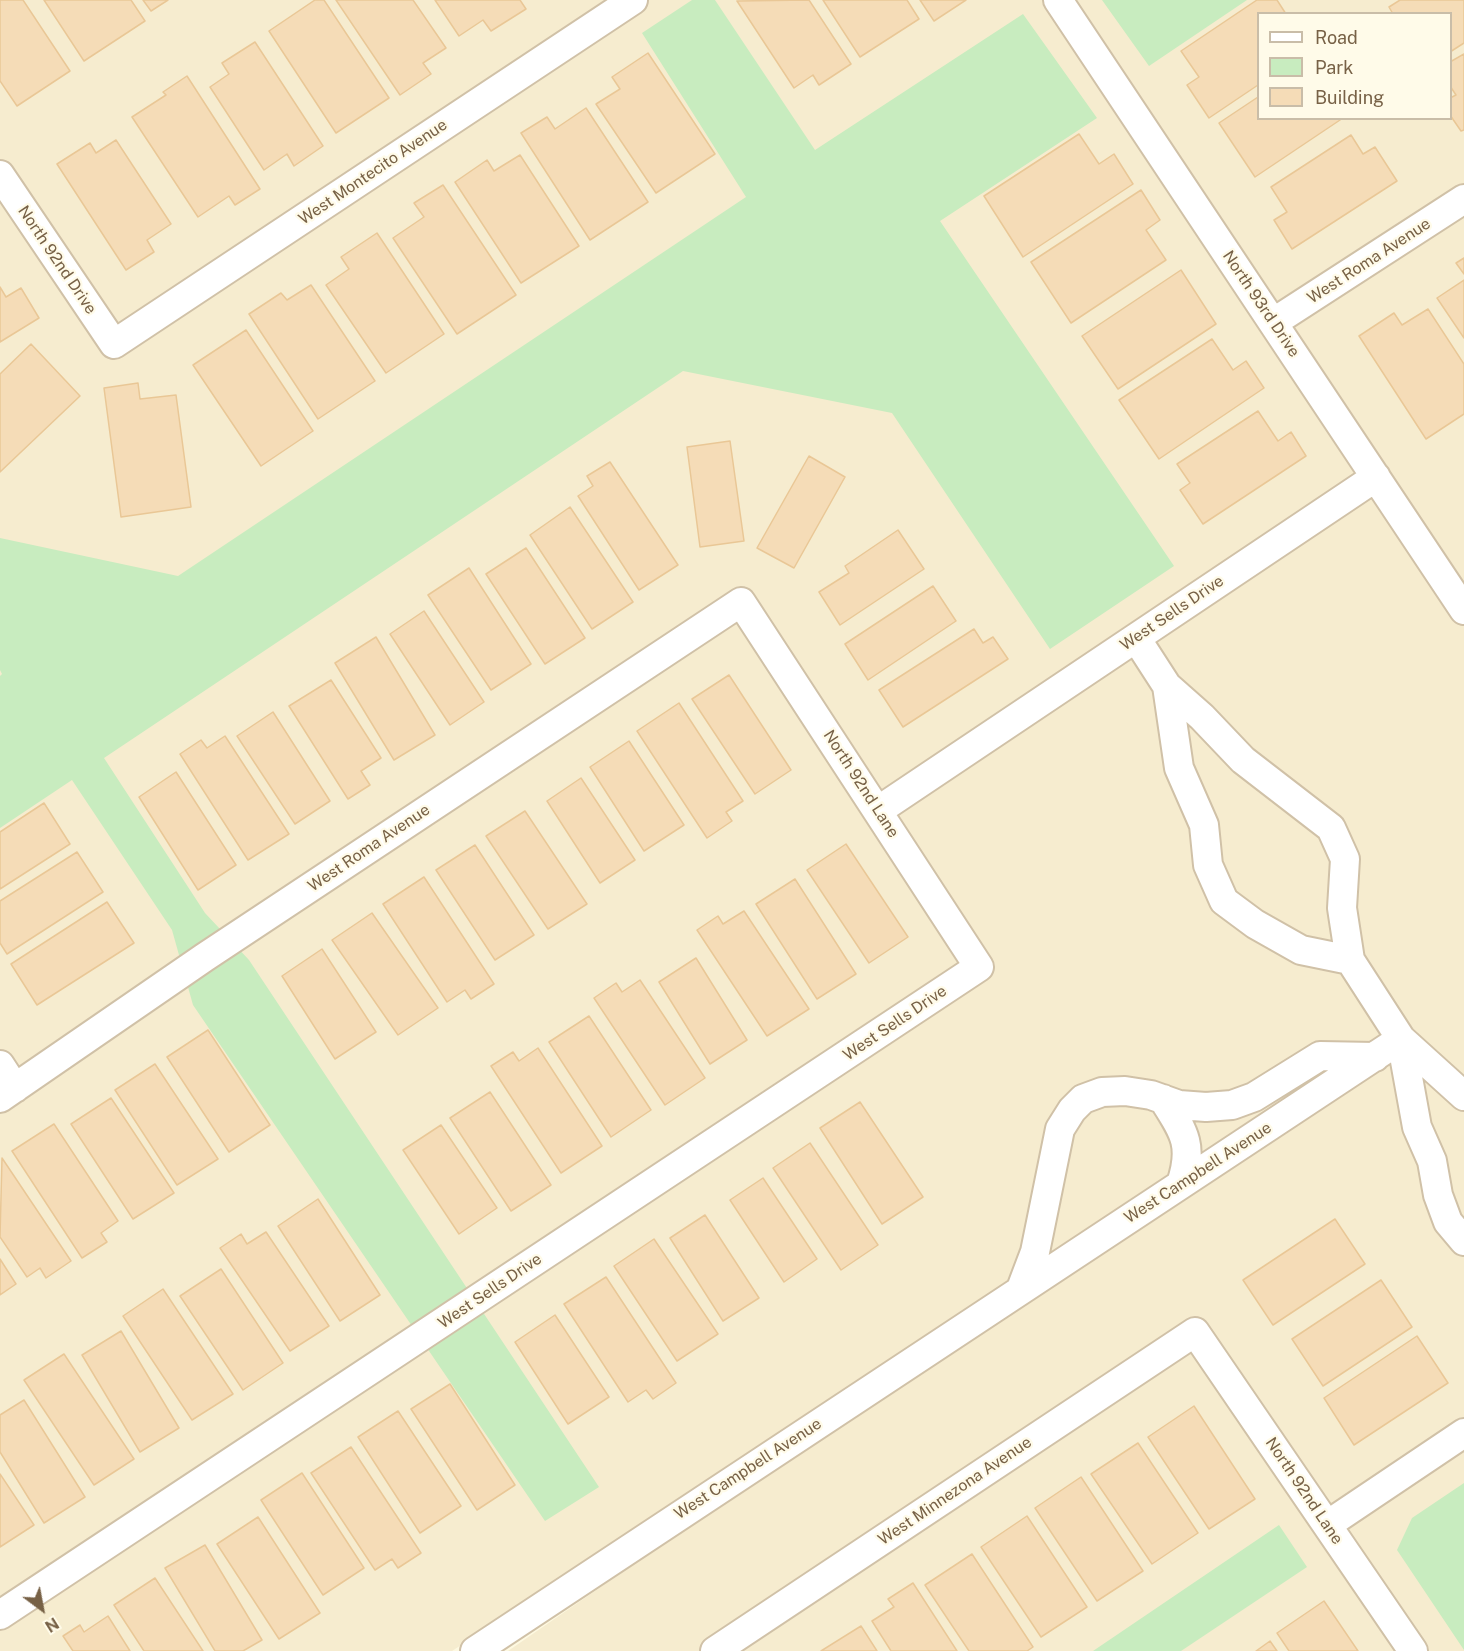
<!DOCTYPE html>
<style>
body{margin:0}
#map{position:relative;width:1464px;height:1651px;overflow:hidden;background:#fef9e1;font-family:"Public Sans",sans-serif}
canvas{display:block}
.legend{position:absolute;left:1257px;top:12px;width:195px;height:108px;box-sizing:border-box;background:#fffbe9;border:2px solid #c9bda8;margin:0;padding:8px 10px;list-style:none;font-size:18px;color:#776146}
.legend li{display:flex;align-items:center;gap:12px;height:30px}
.legend b{width:30px;border:2px solid #c9bda8}
.north{position:absolute;left:12px;top:1579px;width:60px;height:60px;-webkit-text-stroke:4px #fffbe9;paint-order:stroke;rotate:148deg;font-size:16px;font-weight:700;line-height:24px;text-align:center;color:#776146}
.north::after{content:'';display:block;margin:auto;width:21px;height:27px;background:#776146;clip-path:polygon(50% 0,100% 100%,50% 72%,0 100%)}
</style>
<div id="map">
<canvas width="1464" height="1651"></canvas>
<ul class="legend">
<li><b style="height:8px;background:#fff"></b>Road</li>
<li><b style="height:16px;background:#c8ecbf"></b>Park</li>
<li><b style="height:16px;background:#f5dcb7"></b>Building</li>
</ul>
<div class="north">N</div>
</div>
<script>
const ctx = document.querySelector('canvas').getContext('2d');
ctx.lineJoin = 'round';
function fillPath(path, color) { ctx.fillStyle = color; ctx.fill(path, 'evenodd'); }
function strokePath(path, color, width, dash) { ctx.strokeStyle = color; ctx.lineWidth = width; ctx.lineCap = dash ? 'butt' : 'round'; ctx.setLineDash(dash || []); ctx.stroke(path); }
function label(font, color, halo, rows, align = 'center') {
  ctx.font = font + ' "Public Sans",sans-serif'; ctx.lineWidth = 4.5; ctx.setLineDash([]); ctx.textBaseline = 'middle'; ctx.strokeStyle = halo; ctx.fillStyle = color; for (const [text, x, y, turn = 0] of rows) {
    ctx.save(); ctx.translate(x, y); ctx.rotate((+turn || 0) * Math.PI / 180); ctx.textAlign = isNaN(turn) ? turn : align; if (halo) ctx.strokeText(text, 0, 0); ctx.fillText(text, 0, 0); ctx.restore();
  }
}
const residential = new Path2D(`
 M0,0H1464V1651H508L1416,1024L452,1651H0ZM1258,14H1450V118H1258Z`);
const green = new Path2D(`
 M692,0H715L815,150L1023,14L1097,118L940,221L1174,566L1050,649L892,413L683,371L104,758L205,913L249,960L599,1487L545,1521L193,1005L172,930L72,780L0,828V676L2,674L0,670V538L178,576L746,197L642,33Z
 M1102,0H1247L1149,66Z
 M1464,1483V1650L1397,1550L1412,1518Z
 M1279,1525L1307,1567L1181,1651H1093Z`);
const building = new Path2D(`
 M0,0H23L70,71L17,106L0,81Z
 M44,0H131L145,21L84,61Z
 M143,0H168L151,11Z
 M315,0H324L389,98L336,133L269,31Z
 M336,0H413L446,48L423,63L431,74L400,95Z
 M435,0H520L526,9L491,31L483,20L459,36Z
 M809,0L851,64L819,85L813,75L794,88L737,1Z
 M823,0H907L919,19L860,57Z
 M920,0H966L934,21Z
 M1257,0H1277L1286,14H1258V85L1209,118L1187,85L1199,77L1181,51Z
 M1400,0H1464V43L1450,52V14H1393L1389,7Z
 M255,42L323,146L294,166L287,154L264,170L210,87L229,74L222,63Z
 M648,53L715,154L656,193L596,104L620,89L612,77Z
 M1464,54V130L1461,131L1450,115V98L1456,95L1450,86V62Z
 M187,76L260,189L235,205L229,196L198,217L132,117L166,95L163,92Z
 M1258,97V118H1343L1255,177L1219,123Z
 M586,108L648,202L590,240L521,133L547,117L555,129Z
 M1079,134L1099,164L1114,154L1133,184L1023,257L984,196Z
 M1351,135L1363,154L1375,147L1397,181L1292,249L1274,220L1287,212L1271,187Z
 M116,140L171,224L147,240L154,252L126,270L57,164L90,143L96,153Z
 M520,155L579,246L521,283L455,182L487,160L494,171Z
 M443,185L516,295L457,334L393,238L424,217L414,203Z
 M1141,190L1160,220L1146,230L1166,260L1071,323L1031,262Z
 M377,233L444,334L386,373L326,285L349,269L341,257Z
 M1464,258V274L1456,263Z
 M1181,270L1216,324L1118,389L1082,336Z
 M1464,280V338L1437,298Z
 M311,285L375,381L318,419L249,314L281,293L287,300Z
 M0,287L6,297L21,288L39,318L0,342Z
 M1428,309L1464,364V414L1426,439L1359,336L1394,313L1402,325Z
 M246,330L313,431L261,466L193,365Z
 M1212,339L1233,370L1246,361L1264,388L1159,459L1119,400Z
 M31,344L80,396L0,472V374Z
 M138,383L140,399L176,395L191,507L121,517L104,388Z
 M1258,411L1278,441L1291,432L1306,456L1203,524L1180,490L1190,483L1177,464Z
 M730,441L744,541L700,547L687,447Z
 M809,456L845,477L794,568L757,548Z
 M610,462L678,565L639,590L578,496L593,486L587,476Z
 M570,507L633,602L592,629L530,535Z
 M898,530L924,569L840,625L819,592L849,573L845,566Z
 M526,548L585,638L545,664L486,574Z
 M469,568L531,664L491,690L428,595Z
 M933,586L956,621L868,680L845,644Z
 M424,611L484,702L450,725L390,634Z
 M974,629L983,643L993,637L1008,659L903,727L879,690Z
 M376,637L435,735L394,760L335,663Z
 M729,675L791,770L755,794L692,699Z
 M331,680L381,758L361,771L370,785L348,799L289,706Z
 M679,703L743,801L726,812L732,821L707,838L637,731Z
 M273,712L330,801L295,824L237,736Z
 M225,736L289,834L248,860L180,754L201,740L207,748Z
 M629,741L684,825L644,851L590,767Z
 M176,772L236,865L198,890L139,797Z
 M581,778L635,860L600,883L547,801Z
 M44,803L70,844L0,889V832Z
 M525,811L587,904L548,929L486,836Z
 M846,844L908,937L869,963L807,870Z
 M475,845L534,935L495,960L436,870Z
 M77,852L103,892L7,954L0,943V901Z
 M424,877L494,984L471,999L465,990L447,1002L383,904Z
 M795,879L856,974L817,999L756,904Z
 M107,902L134,943L37,1005L11,964Z
 M744,911L809,1009L767,1036L697,930L718,916L723,924Z
 M372,913L438,1008L398,1035L332,940Z
 M322,949L376,1032L335,1059L282,976Z
 M696,958L747,1040L710,1064L659,982Z
 M640,980L705,1078L665,1105L594,998L616,983L622,992Z
 M589,1016L651,1110L611,1137L549,1042Z
 M208,1030L270,1125L229,1152L167,1057Z
 M538,1048L602,1146L561,1173L491,1066L513,1052L519,1061Z
 M155,1064L218,1159L177,1185L115,1090Z
 M490,1092L551,1185L511,1211L450,1118Z
 M111,1098L174,1193L133,1219L71,1124Z
 M860,1102L923,1197L882,1224L820,1128Z
 M54,1124L118,1221L101,1233L107,1242L82,1258L12,1151Z
 M441,1125L497,1208L459,1234L403,1150Z
 M810,1143L878,1245L841,1270L773,1168Z
 M2,1158L71,1261L46,1278L40,1268L27,1277L0,1237Z
 M763,1178L817,1259L784,1282L730,1200Z
 M318,1199L380,1295L340,1321L278,1226Z
 M705,1215L759,1298L723,1321L670,1238Z
 M1335,1219L1365,1264L1273,1325L1243,1280Z
 M266,1232L329,1326L290,1351L220,1248L241,1234L247,1244Z
 M654,1239L718,1334L677,1361L614,1266Z
 M0,1259L16,1284L0,1295Z
 M221,1269L283,1363L243,1390L180,1296Z
 M606,1277L676,1383L653,1399L646,1390L628,1402L564,1304Z
 M1381,1280L1412,1327L1323,1386L1292,1339Z
 M163,1289L233,1394L192,1420L123,1316Z
 M555,1315L609,1397L568,1424L515,1342Z
 M121,1331L179,1428L140,1452L82,1355Z
 M1417,1336L1448,1383L1354,1445L1324,1398Z
 M64,1354L134,1459L94,1485L24,1380Z
 M450,1384L515,1485L477,1510L411,1409Z
 M24,1400L85,1497L44,1523L0,1452V1415Z
 M1194,1406L1255,1499L1209,1529L1148,1437Z
 M398,1411L461,1506L420,1533L358,1437Z
 M1138,1443L1198,1533L1152,1564L1091,1474Z
 M351,1447L421,1553L398,1568L392,1559L375,1570L311,1473Z
 M302,1473L364,1568L323,1595L261,1500Z
 M0,1474L34,1525L0,1547Z
 M1081,1477L1143,1571L1097,1601L1035,1508Z
 M1027,1516L1087,1607L1041,1637L981,1547Z
 M258,1517L320,1613L279,1639L217,1544Z
 M205,1545L262,1640L243,1651H215L165,1568Z
 M972,1554L1033,1647L1027,1651H969L925,1585Z
 M155,1578L203,1651H144L114,1605Z
 M913,1583L957,1651H891L872,1621L894,1607L888,1599Z
 M1324,1601L1358,1651H1289L1277,1633Z
 M108,1616L130,1651H73L63,1636L80,1625L84,1632Z
 M861,1626L877,1651H821Z
 M1270,1641L1277,1651H1256Z`);
const street = new Path2D(`
 M1058,0L1464,610
 M0,175L114,344L633,0
 M1274,322L1464,199
 M1136,638L1167,686L1202,717L1243,760L1331,828L1345,859L1342,908L1350,960L1401,1039L1464,1096
 M1167,686L1179,768L1204,825L1208,865L1224,901L1255,924L1301,950L1350,960
 M879,810L1376,477
 M1401,1039L1417,1127L1432,1161L1438,1195L1448,1222L1464,1241
 M0,1065L15,1088
 M0,1098L205,957L741,602L979,967L0,1615
 M1163,1099C1184,1132 1194,1145 1181,1184
 M1021,1289L1035,1252L1060,1129L1072,1110L1083,1099L1102,1092L1125,1091L1151,1095L1179,1105L1206,1107L1232,1105L1254,1097L1320,1056L1375,1057
 M1327,1525L1464,1433
 M475,1651L1401,1039
 M715,1651L1195,1332L1413,1651`);
const streetNames = [
 ["West Montecito Avenue",373,172,-34],
 ["North 92nd Drive",57,260,56],
 ["West Roma Avenue",1369,261,-33],
 ["North 93rd Drive",1261,304,56],
 ["West Sells Drive",1172,613,-34],
 ["North 92nd Lane",861,784,57],
 ["West Roma Avenue",369,848,-34],
 ["West Sells Drive",895,1023,-34],
 ["West Campbell Avenue",1198,1173,-33],
 ["West Sells Drive",490,1291,-34],
 ["West Campbell Avenue",748,1469,-33],
 ["West Minnezona Avenue",955,1491,-34],
 ["North 92nd Lane",1304,1491,56]
];
fillPath(residential, '#f6eccf');
fillPath(green, '#c8ecbf');
fillPath(building, '#f5dcb7');
strokePath(building, '#e9c796', 1.5);
strokePath(street, '#d0c1a7', 32);
strokePath(street, '#fff', 28);
label('16px', '#776146', '#fffbe9', streetNames);
</script>
